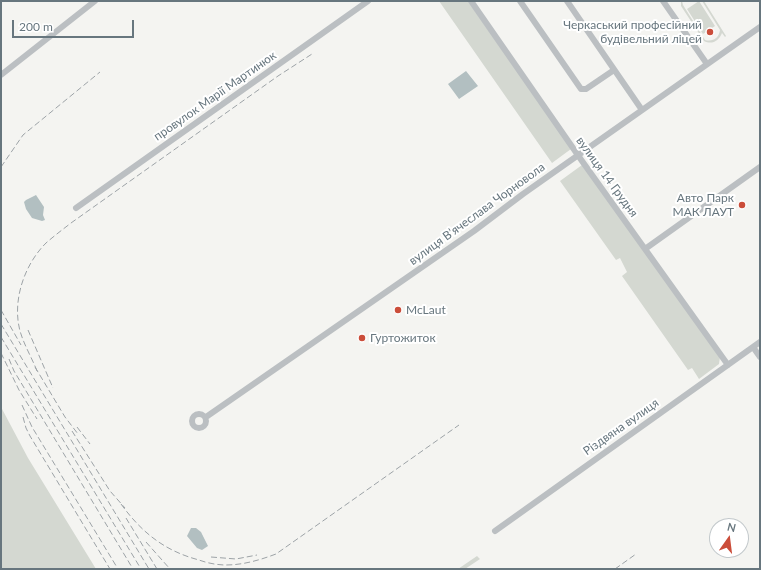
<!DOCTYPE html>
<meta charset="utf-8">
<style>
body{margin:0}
#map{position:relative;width:761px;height:570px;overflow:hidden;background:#f4f4f1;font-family:Lato,sans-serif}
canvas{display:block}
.frame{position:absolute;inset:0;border:2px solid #67767e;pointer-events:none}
.north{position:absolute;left:709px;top:518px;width:40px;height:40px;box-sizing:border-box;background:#fff;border:1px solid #c2c8cb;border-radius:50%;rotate:14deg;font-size:11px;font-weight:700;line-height:16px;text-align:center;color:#67767e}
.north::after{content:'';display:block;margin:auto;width:14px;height:18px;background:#cb4d3a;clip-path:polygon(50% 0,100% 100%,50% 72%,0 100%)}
.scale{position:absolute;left:12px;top:20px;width:122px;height:18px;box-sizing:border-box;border:2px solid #67767e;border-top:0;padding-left:5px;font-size:12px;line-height:14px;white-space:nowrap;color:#67767e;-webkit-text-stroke:3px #fff;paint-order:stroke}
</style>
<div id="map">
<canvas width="761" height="570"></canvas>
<div class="frame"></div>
<div class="north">N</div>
<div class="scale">200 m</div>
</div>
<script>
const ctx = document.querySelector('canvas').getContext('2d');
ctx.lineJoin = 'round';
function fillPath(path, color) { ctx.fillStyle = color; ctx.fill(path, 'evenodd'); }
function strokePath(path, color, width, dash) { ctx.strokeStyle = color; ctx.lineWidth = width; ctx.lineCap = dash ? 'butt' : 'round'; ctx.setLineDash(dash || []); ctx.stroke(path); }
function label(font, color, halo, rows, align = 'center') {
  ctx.font = font + ' Lato,sans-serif'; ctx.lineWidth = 4; ctx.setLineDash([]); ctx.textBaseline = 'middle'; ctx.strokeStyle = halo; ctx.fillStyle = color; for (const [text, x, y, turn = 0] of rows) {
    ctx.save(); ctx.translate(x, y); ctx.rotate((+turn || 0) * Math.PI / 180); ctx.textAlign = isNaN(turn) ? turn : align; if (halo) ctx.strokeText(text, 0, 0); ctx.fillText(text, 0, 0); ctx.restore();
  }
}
const green = new Path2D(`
 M439,1H468L571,149L552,163Z
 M681,1H682L683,5L705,40C713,42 719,38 720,30L702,1H704L726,36L725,37L722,33C719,41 712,45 704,41L681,6Z
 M699,1L715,26L703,34L687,9Z
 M582,165L720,357L719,364L699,379L692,368L688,370L622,276L627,272L620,258L616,260L560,181Z
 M1,407L28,458L96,569H1Z
 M477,556L480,559L465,569H458Z`);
const water = new Path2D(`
 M466,71L478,86L459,99L448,84Z
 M36,195L44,207L43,215L45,220L42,221L32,218L26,209L24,202L26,200Z
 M191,528H196L201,532L208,546L202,550L197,548L187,536Z`);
const minor = new Path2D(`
 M471,1L582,161L728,365
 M520,1L581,89H586L614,70
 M567,1L642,110
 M663,1L707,64
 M1,75L95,1
 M76,208L368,1
 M645,249L760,167
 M753,347L760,357
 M192 421a7 7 0 1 1 14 0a7 7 0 1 1-14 0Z
 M206,417L474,231L523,194L760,27
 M495,531L760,342`);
const rail = new Path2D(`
 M1,167L23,135L100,72
 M1,310L21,345
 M1,324L149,569
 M28,330L53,388
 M1,337L141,569
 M1,353L19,390L37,419
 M9,359L14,371L133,569
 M35,367L65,417L78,434
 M37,371C32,358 24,345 20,331C12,301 24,265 46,243C54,236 62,230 71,223L278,76L312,54
 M22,405L32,427L118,569
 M23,417L26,428L30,436L110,569
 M77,427L90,444
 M72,431L110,491L125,508
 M121,504C142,533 165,551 199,560C207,563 217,565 226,565C243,565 260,560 276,554L459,425
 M126,518L157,569
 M146,542L170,569
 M211,557L236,559L257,555
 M615,569L636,554`);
const markers = [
 [710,32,4,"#cb4d3a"],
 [742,205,4,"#cb4d3a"],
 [398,310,4,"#cb4d3a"],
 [362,338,4,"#cb4d3a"]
];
const poiNames = [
 ["Черкаський професійний",702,25],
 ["будівельний ліцей",702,39],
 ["Авто Парк",734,198],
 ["МАК ЛАУТ",734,212],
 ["McLaut",406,310,"left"],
 ["Гуртожиток",370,338,"left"]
];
const streetNames = [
 ["провулок Марії Мартинюк",215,96,-35],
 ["вулиця 14 Грудня",607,177,54],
 ["вулиця Вʼячеслава Чорновола",477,214,-36],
 ["Різдвяна вулиця",621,427,-35]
];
fillPath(green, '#d4d8d1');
fillPath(water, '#b2bfc1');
strokePath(minor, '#bbbfc2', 6);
strokePath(rail, '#9ca2a6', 1, [6, 3]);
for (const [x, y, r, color] of markers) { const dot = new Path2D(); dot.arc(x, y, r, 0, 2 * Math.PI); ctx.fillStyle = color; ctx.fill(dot); strokePath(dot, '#fff', 1.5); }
label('12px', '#67767e', '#fff', poiNames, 'right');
label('12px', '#67767e', '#fff', streetNames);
</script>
